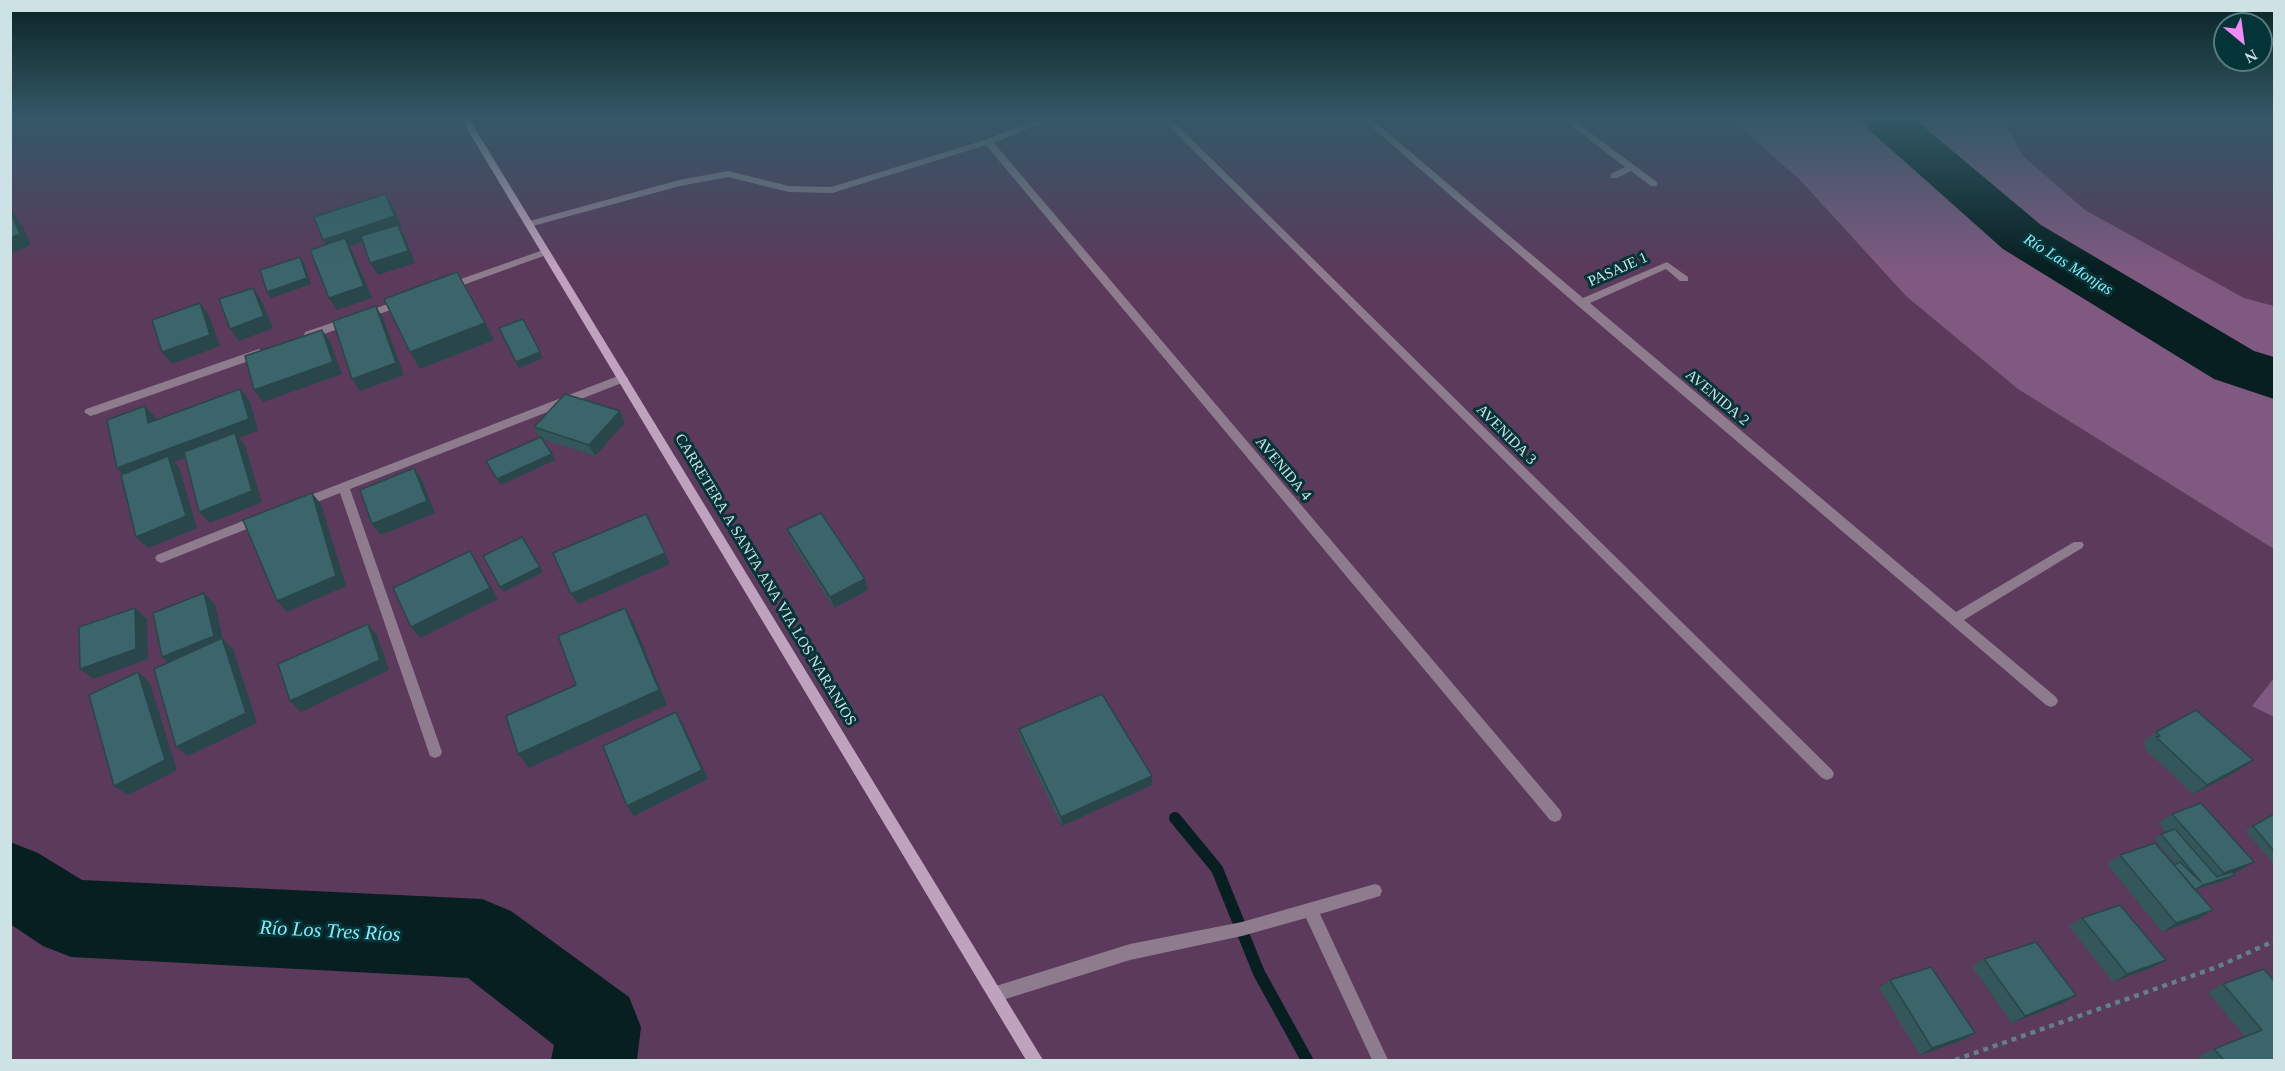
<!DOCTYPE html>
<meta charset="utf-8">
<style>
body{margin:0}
#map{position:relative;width:2285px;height:1071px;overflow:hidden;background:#133f43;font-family:"Times New Roman",serif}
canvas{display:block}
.frame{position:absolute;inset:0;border:12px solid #cce2e5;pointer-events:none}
.north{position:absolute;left:2213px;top:12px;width:60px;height:60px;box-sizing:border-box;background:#053438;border:2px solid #557a7d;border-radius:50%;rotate:151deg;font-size:16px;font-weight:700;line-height:24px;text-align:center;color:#cce2e5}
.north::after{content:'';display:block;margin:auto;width:21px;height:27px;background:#f18af4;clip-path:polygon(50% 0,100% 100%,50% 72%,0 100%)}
</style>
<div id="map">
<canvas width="2285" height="1071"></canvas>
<div class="frame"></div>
<div class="north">N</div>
</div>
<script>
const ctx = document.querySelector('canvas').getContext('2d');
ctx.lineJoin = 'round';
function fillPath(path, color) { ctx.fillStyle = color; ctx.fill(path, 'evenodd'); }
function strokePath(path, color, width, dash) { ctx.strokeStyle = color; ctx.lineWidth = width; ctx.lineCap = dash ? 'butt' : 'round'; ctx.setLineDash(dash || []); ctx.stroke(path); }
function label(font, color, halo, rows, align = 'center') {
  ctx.font = font + ' "Times New Roman",serif'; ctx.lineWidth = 6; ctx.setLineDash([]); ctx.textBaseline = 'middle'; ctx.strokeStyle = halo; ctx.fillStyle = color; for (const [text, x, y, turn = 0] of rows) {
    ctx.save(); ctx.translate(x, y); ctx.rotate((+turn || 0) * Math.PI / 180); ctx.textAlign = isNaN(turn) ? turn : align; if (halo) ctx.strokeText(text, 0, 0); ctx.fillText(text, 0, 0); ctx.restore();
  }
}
const green = new Path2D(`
 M11,117H2274V1060H11Z`);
const forest = new Path2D(`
 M1729,117H2009L2006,126L2023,156L2085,210L2244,298L2274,306V549L2018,389L1906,296L1801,181Z
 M2274,678V717L2252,706Z`);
const stream = new Path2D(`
 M1175,818L1217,869L1259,973L1307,1060`);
const river = new Path2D(`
 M1859,117H1912L2041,225L2254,351L2274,357V399L2214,379L2003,249L1866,127Z
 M10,842L38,853L82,880L482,899L511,911L629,997L641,1027L637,1060H551L554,1045L468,978L71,957L43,946L10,924Z`);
const path = new Path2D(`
 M1955,1060L2217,967L2274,941`);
const service = new Path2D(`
 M1375,884L1380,886L1382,891L1380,896L1320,914L1388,1060H1372L1306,918L1242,936L1130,960L996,1002L991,999L988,994L991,989L996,986L1130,944L1242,922Z`);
const minor = new Path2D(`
 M1045,117H1056L994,143L1560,810L1562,815L1560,820L1555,822L1550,820L986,145L832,193L789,192L728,177L680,186L529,227L524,224L526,222L679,180L728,171L789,186L831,187L985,140Z
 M1160,117H1169L1832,770L1834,774L1832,778L1827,780L1822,778Z
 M1360,117H1369L1583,298L1667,262L1688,277V281H1680L1666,269L1590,303L1956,612L2074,542H2082L2084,545L2082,548L1964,620L2056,697L2058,701L2056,705L2051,707L2046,705L1577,305Z
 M1560,117H1569L1657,182V186H1651L1631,171L1617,178H1611V174L1625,167Z
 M546,249L549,250V254L452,289H444L443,287L444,285Z
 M403,299L407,300L408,302L407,304L313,338H305L304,335L305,332Z
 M259,349L264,353L263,356L94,415L90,416L84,412L86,409Z
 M623,374L628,378L627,381L350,489L442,752L440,756L435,758L430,756L340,493L302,508L296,503L298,500Z
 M258,515L262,517L264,520L262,523L161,563L157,561L155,558L157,555Z`);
const secondary = new Path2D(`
 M460,117H468L1043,1060H1026Z`);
const wall = new Path2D(`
 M620,411L625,423L595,456L542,439L555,460L501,485L540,437L534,427Z
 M787,529L865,579L868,590L834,608L791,541Z
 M1019,729L1152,785L1062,826L1020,739Z
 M2156,732L2239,770L2193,794L2143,747L2146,745L2143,742Z
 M2172,814L2254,862L2239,871L2233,873L2235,875L2227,880L2195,890L2213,910L2198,919L2162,932L2107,864L2120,855L2174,865H2176L2154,838L2161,834L2166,832L2158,823Z
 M2274,814V864L2245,831Z
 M2082,918L2166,960L2151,968L2113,982L2069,926Z
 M1984,959L2076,995L2063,1003L2012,1023L1972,967Z
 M2264,969L2274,1060H2202L2198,1056L2245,1037L2208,992L2223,984Z
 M1890,980L1963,1040L1920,1055L1879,988Z`);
const shadedWall = new Path2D(`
 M385,194L392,205L402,228L400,229L405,237L415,263L378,275L370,263L399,229L350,246L352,250L372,298L337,310L329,298L330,252L323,240Z
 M10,207L23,227L31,245L10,254Z
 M300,257L304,263L311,284L271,298L267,292Z
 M253,288L261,300L273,328L239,341L230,329Z
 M200,303L209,315L220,346L172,364L162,352Z
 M376,306L383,318L404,375L360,391L352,379Z
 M485,323L494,340L420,369L410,352Z
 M322,330L330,341L342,374L263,402L254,390Z
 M540,352L543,358L519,368L516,362Z
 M240,389L250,401L258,431L239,438L245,445L262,502L210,523L199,512L237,439L174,462L179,467L197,528L148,548L136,537L128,480L117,468Z
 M145,406L156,418L159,434L148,423Z
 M620,411L625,423L595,456L589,445Z
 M552,454L555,460L501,485L497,479Z
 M414,468L422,480L435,513L381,535L372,524Z
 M312,493L321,504L346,586L287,612L277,601Z
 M646,514L670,564L578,604L571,594Z
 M522,537L543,572L504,592L500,587Z
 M470,551L477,562L498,599L420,638L411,627Z
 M865,579L868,590L834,608L830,597Z
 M204,593L215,604L223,639L233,649L257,723L188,756L176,747L174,668L162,657Z
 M135,608L147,619L148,659L93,679L80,669Z
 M625,608L634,624L667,705L529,768L518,754L659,690Z
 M368,624L377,635L389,670L301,712L290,701Z
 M138,672L150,683L177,770L128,795L114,786Z
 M676,712L682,722L708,779L634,816L627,806Z
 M2253,760L2239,770L2193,794L2207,785Z
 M1152,776V785L1062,826L1061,817Z
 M2254,862L2239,871L2210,882L2224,873Z
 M2235,875L2227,880L2196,889L2203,885Z
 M2213,910L2198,919L2162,932L2176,923Z
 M2166,960L2151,968L2113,982L2127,974Z
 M2076,995L2063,1003L2012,1023L2025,1016Z
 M1975,1033L1963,1040L1920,1055L1932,1048Z`);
const building = new Path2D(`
 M385,194L395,216L323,240L314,217Z
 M10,211L20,234L10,238Z
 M398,225L408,251L370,263L361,236Z
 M345,238L364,286L329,298L310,250Z
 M300,257L307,278L267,292L260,270Z
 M457,272L485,323L410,352L384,299Z
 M253,288L264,316L230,329L219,299Z
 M200,303L210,335L162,352L152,320Z
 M376,306L396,363L352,379L333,321Z
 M523,319L540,352L516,362L499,328Z
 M322,330L333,362L254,390L245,356Z
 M240,389L249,419L117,468L107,420L145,406L148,423Z
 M565,394L620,411L589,445L534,427Z
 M235,433L252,491L199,512L184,452Z
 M541,437L552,454L497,479L486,461Z
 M168,456L186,516L136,537L121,475Z
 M414,468L427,501L372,524L360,490Z
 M312,493L336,576L277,601L243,520Z
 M821,513L865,579L830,597L787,529Z
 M646,514L665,553L571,594L553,553Z
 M522,537L540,567L500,587L483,556Z
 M470,551L490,588L411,627L393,588Z
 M204,593L214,636L162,657L153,613Z
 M135,608L136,649L80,669L79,627Z
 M625,608L659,690L518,754L506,716L576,685L558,636Z
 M368,624L380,660L290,701L278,664Z
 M222,638L246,713L176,747L154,669Z
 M138,672L165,760L114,786L89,695Z
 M1102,694L1152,776L1061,817L1019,729Z
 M2196,710L2253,760L2207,785L2156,737L2160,736L2156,732Z
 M676,712L702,770L627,806L603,746Z
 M2201,803L2254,862L2224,873L2172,814Z
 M2274,814V851L2253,826Z
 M2175,829L2217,877L2232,872L2235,875L2203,885L2195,890L2174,865L2180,862L2201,882L2161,834Z
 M2155,843L2213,910L2176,923L2120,855Z
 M2120,905L2166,960L2127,974L2082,918Z
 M2036,942L2076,995L2025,1016L1984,959Z
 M1931,967L1975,1033L1932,1048L1890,980Z
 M2264,969L2274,981V1060H2224L2214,1049L2262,1030L2223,984Z`);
const streetNames = [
 ["PASAJE 1",1618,270,-24],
 ["AVENIDA 2",1717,398,40],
 ["AVENIDA 3",1506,435,45],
 ["AVENIDA 4",1283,469,50],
 ["CARRETERA A SANTA ANA VIA LOS NARANJOS",765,580,59]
];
const waterNames = [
 ["Río Las Monjas",2068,265,32]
];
const nearWaternames = [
 ["Río Los Tres Ríos",330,932,3]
];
fillPath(green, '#5b3a5c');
fillPath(forest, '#7f597f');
strokePath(stream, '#071f21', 12);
fillPath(river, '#071f21');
strokePath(path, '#5f8285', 4.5, [5, 5]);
fillPath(service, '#8e7c8e');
fillPath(minor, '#8e7c8e');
fillPath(secondary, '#bfa2be');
fillPath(wall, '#33575b');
fillPath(shadedWall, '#29474a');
fillPath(building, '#3b656a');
strokePath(building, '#29474a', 1.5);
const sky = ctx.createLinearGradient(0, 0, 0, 267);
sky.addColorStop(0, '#0a2325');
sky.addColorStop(0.44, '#335866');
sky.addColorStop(1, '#33586600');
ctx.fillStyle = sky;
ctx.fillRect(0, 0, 2285, 267);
label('15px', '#cce2e5', '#053438', streetNames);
label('italic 16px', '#80f0fc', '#053438', waterNames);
label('italic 20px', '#80f0fc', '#053438', nearWaternames);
</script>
